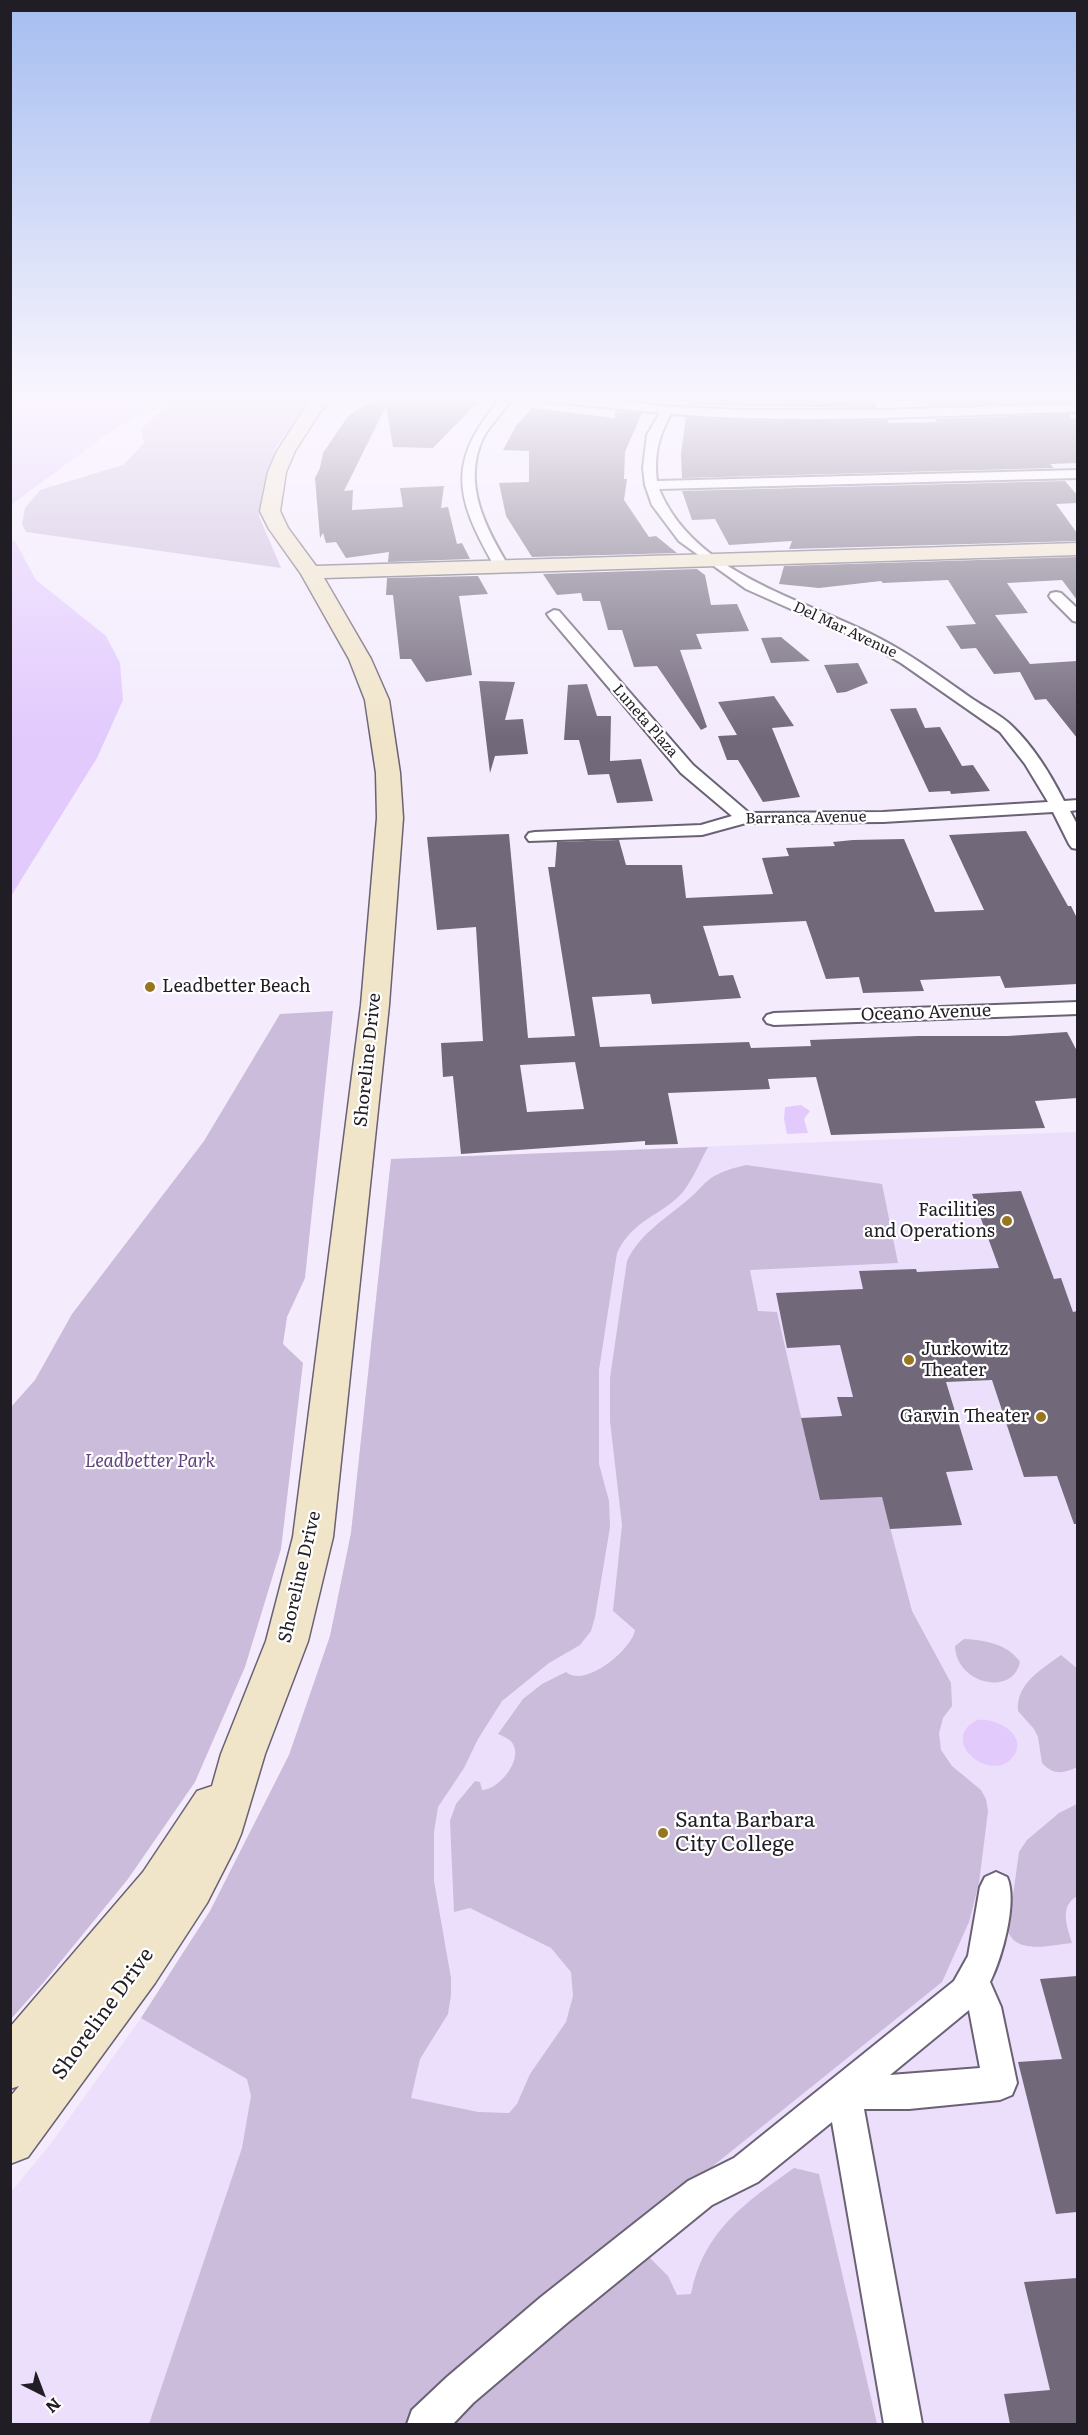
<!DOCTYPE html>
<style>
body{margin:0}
#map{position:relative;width:1088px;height:2435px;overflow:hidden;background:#f4ecfd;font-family:Literata,serif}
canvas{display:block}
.frame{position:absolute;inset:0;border:12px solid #211d25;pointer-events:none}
.north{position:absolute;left:12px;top:2363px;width:60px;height:60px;-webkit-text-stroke:4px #fff;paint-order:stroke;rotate:138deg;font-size:16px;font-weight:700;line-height:24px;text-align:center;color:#211d25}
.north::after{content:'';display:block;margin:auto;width:21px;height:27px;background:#211d25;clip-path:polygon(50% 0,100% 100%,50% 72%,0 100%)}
</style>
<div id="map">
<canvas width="1088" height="2435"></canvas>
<div class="frame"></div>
<div class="north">N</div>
</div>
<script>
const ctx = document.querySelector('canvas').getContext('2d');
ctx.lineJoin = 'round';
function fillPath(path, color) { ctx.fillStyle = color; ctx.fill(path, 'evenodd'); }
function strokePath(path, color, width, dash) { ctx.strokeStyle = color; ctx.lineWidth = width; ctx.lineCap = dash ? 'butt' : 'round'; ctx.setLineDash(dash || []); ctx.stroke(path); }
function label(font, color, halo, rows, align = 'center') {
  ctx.font = font + ' Literata,serif'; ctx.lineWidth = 4.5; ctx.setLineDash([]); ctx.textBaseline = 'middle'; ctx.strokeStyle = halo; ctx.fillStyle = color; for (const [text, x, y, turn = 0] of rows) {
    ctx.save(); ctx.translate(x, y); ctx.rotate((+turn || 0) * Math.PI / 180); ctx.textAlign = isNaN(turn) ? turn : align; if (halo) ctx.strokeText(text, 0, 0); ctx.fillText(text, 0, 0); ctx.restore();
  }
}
const built = new Path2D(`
 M1077,1132V2424H11V2192L52,2142L141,2018L210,1911L289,1755L330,1636L351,1533L391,1159Z`);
const green = new Path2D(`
 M177,397H315L277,445L266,477L259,516L281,568L26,532L22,524L25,508L40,490L123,465L144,443L141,429Z
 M333,1011L305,1278L287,1317L283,1344L303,1363L281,1549L245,1667L195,1782L128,1879L44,1982L11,2019V1407L35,1380L72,1314L204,1141L280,1014Z
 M708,1147C700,1162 692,1181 682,1193C660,1217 634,1218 617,1253L599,1370V1464L609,1501L610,1527L595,1617L591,1631L580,1645L549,1663L502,1701L478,1739L464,1768L438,1807L434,1832V1881L451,1978V1995L448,2014L420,2059L411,2098L478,2112L509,2113L517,2104L530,2074L566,2022L573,1996L571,1972L551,1948L470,1908L454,1912L450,1821L456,1804L475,1781L480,1782L482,1790C498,1790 523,1761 513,1744C510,1739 503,1736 498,1734L523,1699L542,1684L566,1672C585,1689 633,1648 635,1630L613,1611L622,1525L610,1421V1378L627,1261C640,1233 668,1217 690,1198C697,1192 703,1184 711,1178C722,1171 734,1168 746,1165L882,1184L898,1263L750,1270L758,1311L777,1312L820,1500L882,1497L912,1611L951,1683L952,1706L943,1718L939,1733L941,1750L952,1766L981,1790L986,1799L988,1811L979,1883L969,1922L942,1982L627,2235L668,2276L677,2295L691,2294C703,2231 745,2203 794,2168L819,2174L877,2424H149L242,2148L251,2096L247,2079L141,2018L210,1911L289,1755L330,1636L351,1533L391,1159Z
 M964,1639C985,1640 1008,1644 1020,1662C1013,1697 956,1684 955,1646Z
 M1061,1655L1078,1669L1077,1767C1063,1774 1053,1775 1042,1763L1038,1737L1034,1729L1018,1711C1016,1683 1041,1670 1061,1655Z
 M1077,1804V1896C1059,1907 1067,1926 1072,1943C1052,1945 1016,1955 1008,1931L1019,1852L1027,1840L1059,1813Z`);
const water = new Path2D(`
 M11,397H157L147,401V409L102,438L11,505Z
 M11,540L15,541L36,580L106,636L120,663L123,700L97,758L11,896Z
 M801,1105L810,1111L804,1119L808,1133L787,1134L784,1119L785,1107Z
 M977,1720C998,1717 1033,1738 1010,1760C987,1781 939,1740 977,1720Z`);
const building = new Path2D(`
 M377,397H483L433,448L393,447L386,406L344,491L353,490L352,510L403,507L400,488L444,486L441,508L448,507L457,544L462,543L470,559L388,562L389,552L346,558L336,542L326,543L323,533L320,538L315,478L320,468L323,453L348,416Z
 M690,397H871L878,408L688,405Z
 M922,397H1071L1070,402L928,406Z
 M532,408L615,418V411L642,413L625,452L624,479H627L624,500L649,537L656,536L677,553L532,557L506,516L499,483L529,482V451L503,450L516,426Z
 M1070,414V419L1077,418V463L1050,464L1054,468L682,478L681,453L686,417L772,421L887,420L889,423L937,422L935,419Z
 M1065,481L1077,495V503L1056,504L1077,533V541L789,549L792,541L729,545L715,519L692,520L682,491Z
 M1077,557V600L1062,580L1007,583L1028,613L995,615L1030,664L1077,661V738L1046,699L1035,700L1020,672L994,674L976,648L961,649L946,626L976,624L948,580L883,583L881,581L819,588L779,584L784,566Z
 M697,569L705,575L711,605L737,604L749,631L696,634L702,649L680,650L707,727L701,730L657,666L634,667L622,630H608L600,601H583L581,593L557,595L543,574Z
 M478,576L488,594L459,596L472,675L426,682L411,659H400L393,595H386L387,578Z
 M781,637L810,661L771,663L761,638Z
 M858,663L868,683L846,692L837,693L824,665Z
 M479,681L515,682L505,720L523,719L528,754L495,756L490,773Z
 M587,684L597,716H611L610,761L641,759L653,801L617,803L609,774L588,775L579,740H564L568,685Z
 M774,696L794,726L772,728L800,797L763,802L738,760H727L718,736L737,735L718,702Z
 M916,708L925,728L940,727L962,766L973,765L990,791L951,794L950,791L929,792L890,709Z
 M1026,831L1068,906H1071L1077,918V984L1005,988L1000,976L920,980L924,991L863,993L859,977L826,979L806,921L703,926L719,976L733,975L741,998L652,1004L650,994L592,997L600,1047L749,1042L751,1048L811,1046L810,1040L918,1036H1008L1067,1032L1077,1051V1098L1035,1101L1045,1128L831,1135L816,1077L768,1079L770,1089L668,1093L678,1144L645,1145V1141L461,1154L453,1076L443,1077L441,1043L483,1041L476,927L437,930L427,837L509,834L528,1038L575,1036L548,867H555L557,842L619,840L626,865H682L686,898L773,894L762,858L789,856L786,848L835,846L833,842L853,840L904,839L935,912L984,910L949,835ZM575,1062L584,1109L527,1112L520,1065Z
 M1021,1191L1054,1279L1061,1278L1073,1312L1077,1311V1524H1074L1057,1476L1024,1477L992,1380L946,1382L973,1470L946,1472L962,1525L890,1529L882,1497L820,1500L801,1418L842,1416L837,1397H853L840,1345L787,1348L776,1293L863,1289L859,1271L916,1269L917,1272L999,1268L972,1194Z
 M1077,1976V2212L1056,2214L1018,2062L1062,2059L1040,1979Z
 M1077,2278V2424H1010L1004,2394L1050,2390L1024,2282Z`);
const street = new Path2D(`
 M502,397H514C504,411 491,423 483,438C462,483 485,527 508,565L501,569L494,565C454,496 447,460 502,397Z
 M537,397H570L676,407L743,410H877L1078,404V412C943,415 806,425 671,414C658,437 654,455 657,481L1078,470V478L659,489C694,574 801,598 875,636C909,653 940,676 971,698C984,707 1001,715 1012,726C1033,746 1051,775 1064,801L1078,800V810L1070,811L1078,826V849L1072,848L1069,844L1053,812L883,822L746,823L702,835L529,841L526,837L529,833L535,832L701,825L732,816L681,773L549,617L547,614L554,610L559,611L693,765L749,813L883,812L1048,802L1025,764L1000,732L901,663L865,642L746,589L679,541L652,505L645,485L643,468L647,435L660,413L543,401Z
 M1056,592L1061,593L1078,609V622L1073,621L1051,599L1049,596L1051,593Z
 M1078,1002V1014L774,1025L767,1023L764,1019L767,1015L774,1013Z
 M996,1872L1007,1877C1018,1901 1002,1958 990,1982L1001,2007L1017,2083L1012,2095L1000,2100L909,2109H864L922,2424H884L832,2122L758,2182L712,2205L567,2323L473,2403L453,2424H407L412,2410L447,2377L541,2297L688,2181L734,2158L954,1981L968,1956L980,1887L985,1877ZM969,2010L980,2068L890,2075Z`);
const secondary = new Path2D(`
 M315,397H334L320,412L295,451L286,472L280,511L288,528L316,566L1078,543V555L324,578L371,659L389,700L400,773L403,818L389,1005L333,1537L308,1641L265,1754L241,1834L235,1848L207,1903L155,1983L28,2157L10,2164V2097L19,2086L10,2089V2027L143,1872L197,1791L212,1786L221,1754L266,1641L293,1537L361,1005L377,818L376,773L365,700L349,659L301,574L269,529L260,511L268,472L277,451L307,405Z`);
const markers = [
 [150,987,6,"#98751f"],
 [1007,1221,6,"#98751f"],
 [909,1360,6,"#98751f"],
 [1041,1417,6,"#98751f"],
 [663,1833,6,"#98751f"]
];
const farStreetnames = [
 ["Del Mar Avenue",845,630,25],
 ["Luneta Plaza",645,721,49],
 ["Barranca Avenue",806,818,-1]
];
const poiNames = [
 ["Leadbetter Beach",162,987],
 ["Facilities",995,1211,"right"],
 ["and Operations",995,1232,"right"],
 ["Jurkowitz",921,1350],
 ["Theater",921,1371],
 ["Garvin Theater",1029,1417,"right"]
];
const streetNames = [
 ["Oceano Avenue",926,1013,-2],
 ["Shoreline Drive",368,1060,-84],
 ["Shoreline Drive",300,1577,-77]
];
const parkNames = [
 ["Leadbetter Park",150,1462]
];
const nearPoinames = [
 ["Santa Barbara",675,1821],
 ["City College",675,1845]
];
const nearStreetnames = [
 ["Shoreline Drive",103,2014,-54]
];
fillPath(built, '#ecdffb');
fillPath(green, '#cabcda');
fillPath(water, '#e2cafd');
fillPath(building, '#71687a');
strokePath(street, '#6a6274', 4);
strokePath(secondary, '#6a6274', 3);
fillPath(street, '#fff');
fillPath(secondary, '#f1e5c9');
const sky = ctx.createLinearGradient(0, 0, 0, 738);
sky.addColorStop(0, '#a5bdf0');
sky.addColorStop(0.54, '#faf6fe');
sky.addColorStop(1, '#faf6fe00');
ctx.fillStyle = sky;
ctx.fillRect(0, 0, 1088, 738);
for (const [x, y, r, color] of markers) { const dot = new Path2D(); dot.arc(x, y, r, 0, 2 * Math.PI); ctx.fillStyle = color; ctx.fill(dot); strokePath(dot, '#fff', 2); }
label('15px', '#211d25', '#fff', farStreetnames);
label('18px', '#211d25', '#fff', poiNames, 'left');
label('18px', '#211d25', '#fff', streetNames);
label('italic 18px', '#61427f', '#fff', parkNames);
label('21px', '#211d25', '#fff', nearPoinames, 'left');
label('21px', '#211d25', '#fff', nearStreetnames);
</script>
